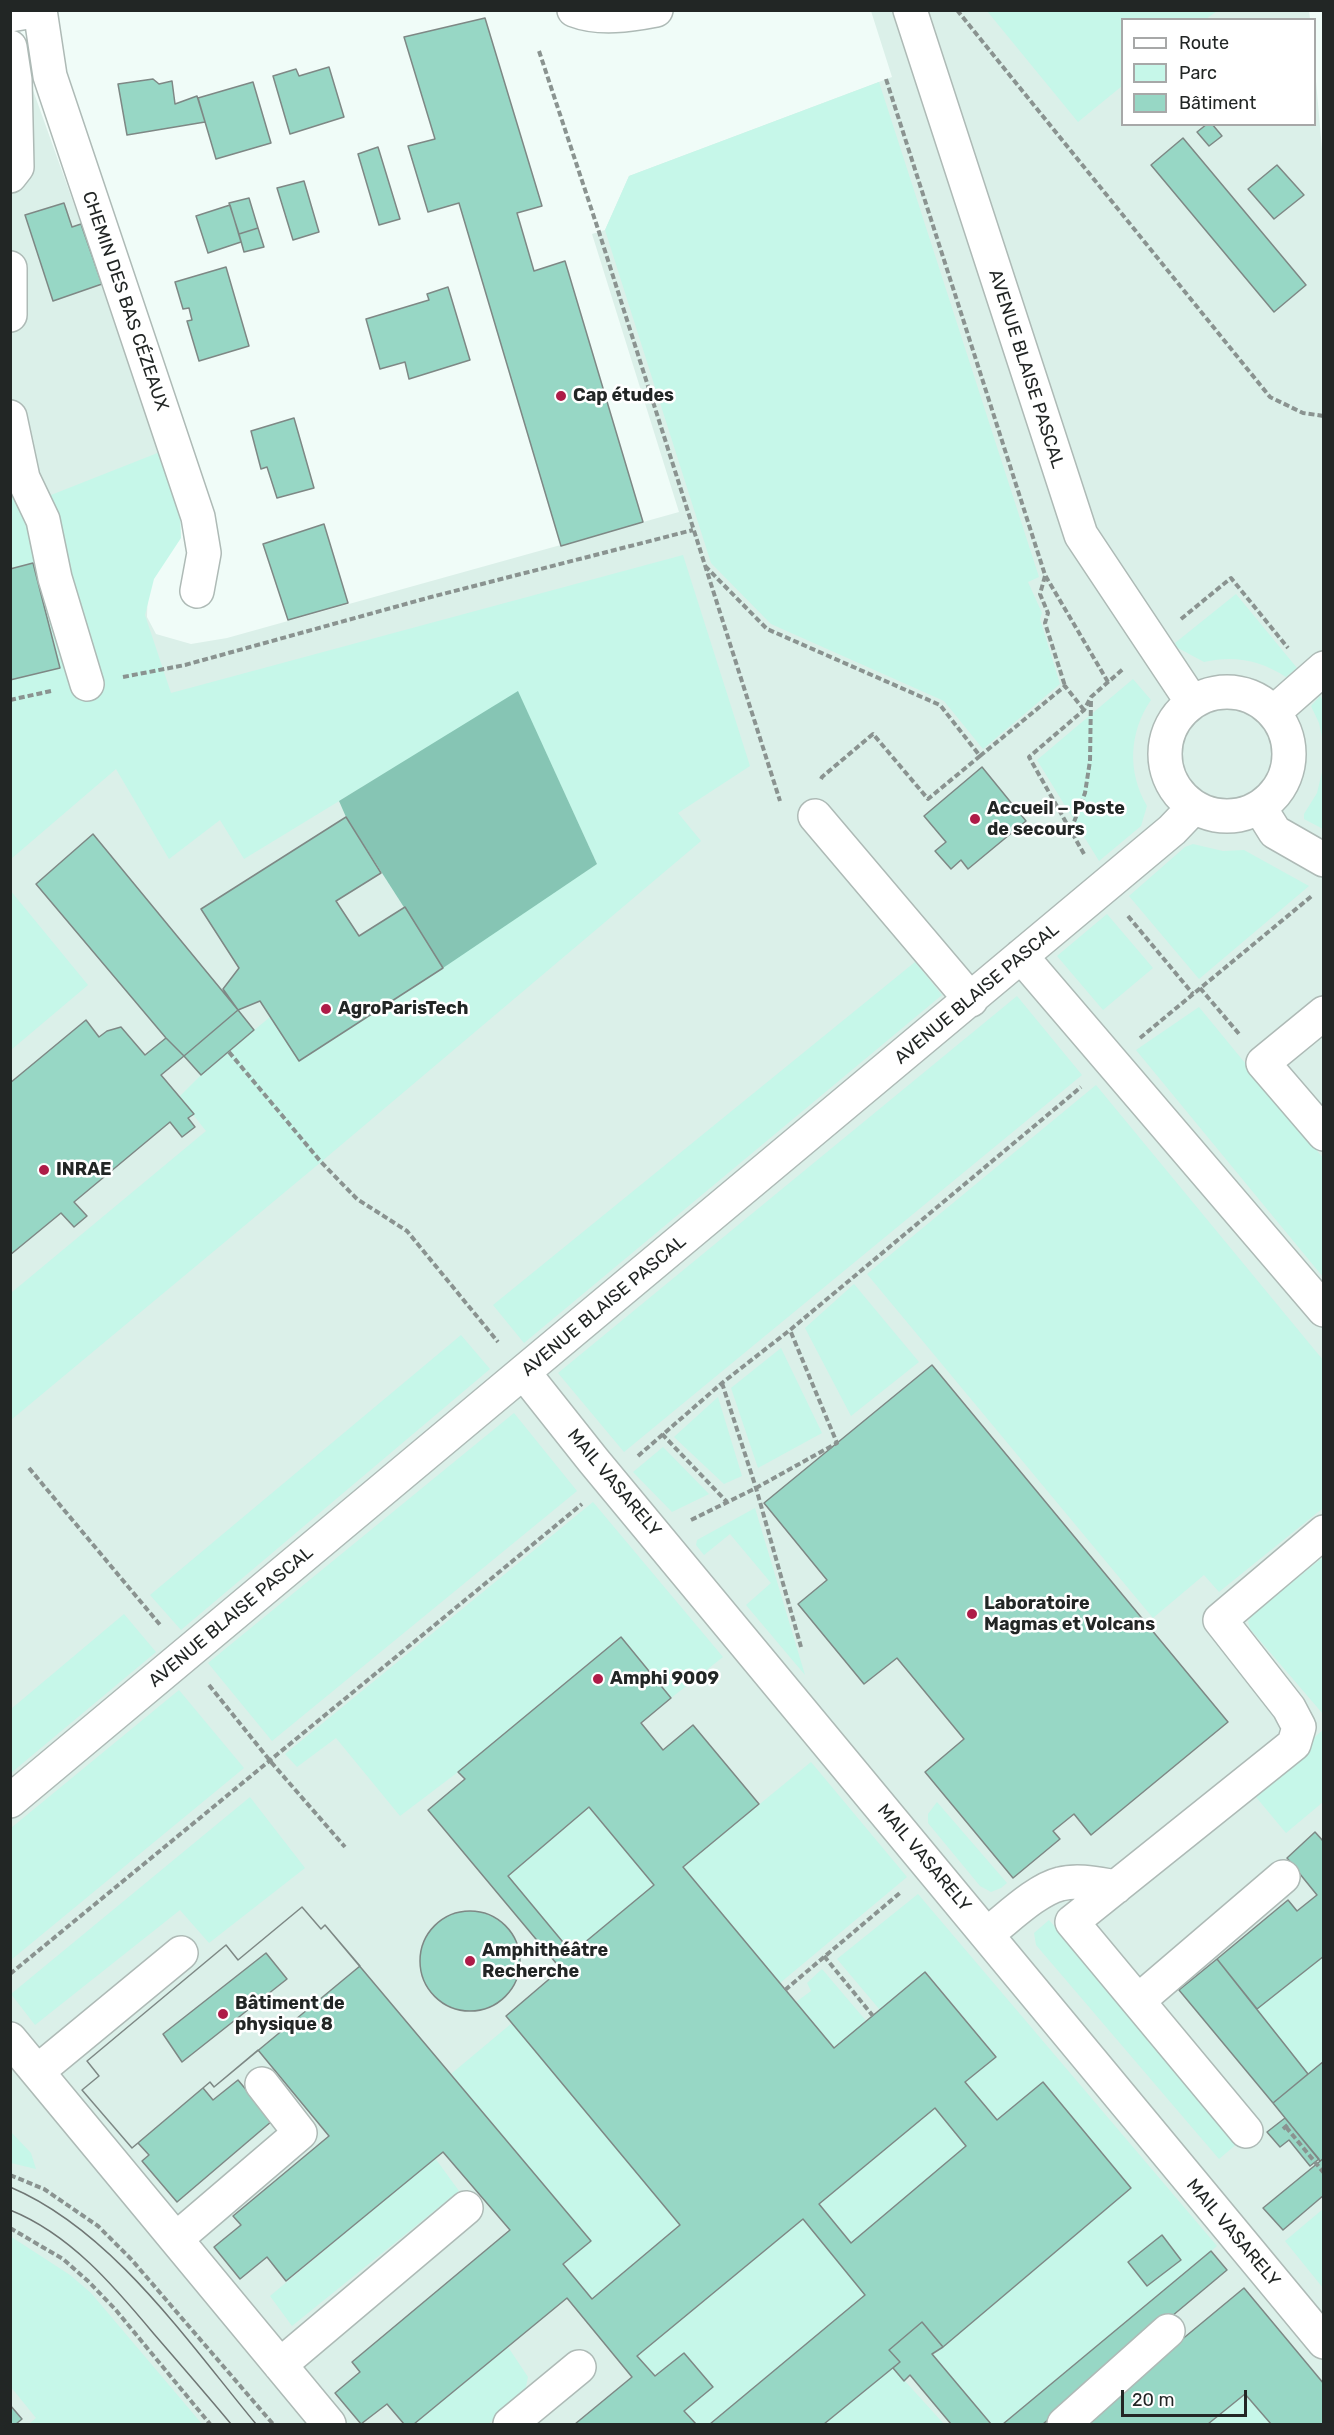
<!DOCTYPE html>
<meta charset="utf-8">
<style>
body{margin:0}
#map{position:relative;width:1334px;height:2435px;overflow:hidden;background:#f0fcf8;font-family:Rubik,sans-serif}
canvas{display:block}
.frame{position:absolute;inset:0;border:12px solid #222625;pointer-events:none}
.legend{position:absolute;left:1121px;top:18px;width:195px;height:108px;box-sizing:border-box;background:#fff;border:2px solid #a7a8a8;margin:0;padding:8px 10px;list-style:none;font-size:18px;color:#222625}
.legend li{display:flex;align-items:center;gap:12px;height:30px}
.legend b{width:30px;border:2px solid #a7a8a8}
.scale{position:absolute;left:1121px;top:2390px;width:126px;height:27px;box-sizing:border-box;border:3px solid #222625;border-top:0;padding-left:8px;font-size:18px;line-height:21px;white-space:nowrap;color:#222625;-webkit-text-stroke:4px #fff;paint-order:stroke}
</style>
<div id="map">
<canvas width="1334" height="2435"></canvas>
<div class="frame"></div>
<ul class="legend">
<li><b style="height:8px;background:#fff"></b>Route</li>
<li><b style="height:16px;background:#c6f7e9"></b>Parc</li>
<li><b style="height:16px;background:#97d7c5"></b>Bâtiment</li>
</ul>
<div class="scale">20 m</div>
</div>
<script>
const ctx = document.querySelector('canvas').getContext('2d');
ctx.lineJoin = 'round';
function fillPath(path, color) { ctx.fillStyle = color; ctx.fill(path, 'evenodd'); }
function strokePath(path, color, width, dash) { ctx.strokeStyle = color; ctx.lineWidth = width; ctx.lineCap = dash ? 'butt' : 'round'; ctx.setLineDash(dash || []); ctx.stroke(path); }
function label(font, color, halo, rows, align = 'center') {
  ctx.font = font + ' Rubik,sans-serif'; ctx.lineWidth = 5; ctx.setLineDash([]); ctx.textBaseline = 'middle'; ctx.strokeStyle = halo; ctx.fillStyle = color; for (const [text, x, y, turn = 0] of rows) {
    ctx.save(); ctx.translate(x, y); ctx.rotate((+turn || 0) * Math.PI / 180); ctx.textAlign = isNaN(turn) ? turn : align; if (halo) ctx.strokeText(text, 0, 0); ctx.fillText(text, 0, 0); ctx.restore();
  }
}
const built = new Path2D(`
 M871,11H1309L1310,19L1122,20V124H1314L1315,70L1324,172L1323,2424H11V81L29,79L81,224L179,514L148,582L147,617L156,634L191,644L227,638L679,512L592,234L605,230L629,176L892,77Z`);
const green = new Path2D(`
 M987,11H1217L1206,19L1122,20V86L1078,122Z
 M879,82L1039,577L1028,582L1042,613L1040,619L1060,684L983,749L944,701L771,624L711,563L605,230L629,176Z
 M160,452L180,504L181,538L154,579L145,615L171,693L683,555L750,766L678,813L701,841L321,1162L11,1420V1293L206,1131L179,1097L201,1075L270,1017L299,1061L597,864L518,692L244,859L220,820L169,859L116,769L11,859L10,482L18,508Z
 M1236,594L1297,668L1286,677C1260,660 1234,655 1204,662L1178,648L1175,643Z
 M1133,679L1151,700C1129,732 1127,772 1147,806L1141,826L1099,861L1037,760Z
 M1320,696L1323,701V742L1319,723L1311,706Z
 M1323,768V829L1304,819V814L1317,793Z
 M1193,844L1223,851L1244,850L1309,886L1199,979L1129,896L1185,847Z
 M10,890L88,985L11,1050H10Z
 M1107,914L1153,968L1103,1010L1057,956Z
 M915,962L942,995L524,1343L493,1305Z
 M1017,996L1082,1075L624,1452L558,1373Z
 M1199,1007L1323,1158V1277L1136,1050Z
 M1096,1085L1323,1360V1508L1219,1592L1204,1575L1153,1618L867,1274Z
 M854,1284L919,1362L851,1416L805,1328Z
 M461,1335L490,1369L181,1630L150,1595Z
 M781,1348L822,1433L758,1468L731,1388Z
 M718,1397L742,1476L724,1484L674,1437Z
 M514,1413L577,1491L272,1741L208,1663Z
 M663,1447L709,1494L672,1512L633,1472Z
 M593,1502L723,1657L671,1698L620,1637L458,1772L400,1816L336,1738L297,1767L285,1754Z
 M755,1508L805,1675L746,1605L771,1583L730,1534L704,1555L696,1545L697,1540Z
 M1323,1557V1714L1250,1629L1248,1621L1253,1614Z
 M124,1614L156,1652L11,1773V1709Z
 M179,1690L244,1768L11,1960V1828Z
 M1323,1730V1802L1286,1833L1256,1797V1787Z
 M811,1762L907,1877L780,1983L683,1867Z
 M250,1797L305,1868L209,1943L180,1910L35,2025L11,1994Z
 M937,1802L1007,1883L1001,1888L991,1892L980,1886L928,1823V1814Z
 M589,1807L654,1885L572,1953L508,1876Z
 M918,1894L1217,2246L1003,2424H991L932,2354L1131,2188L1043,2082L997,2120L965,2082L996,2056L926,1972L880,2010L837,1959Z
 M1049,1920L1239,2142L1219,2159L1036,1945L1034,1933Z
 M1323,1956V2061L1308,2074L1257,2009Z
 M822,1969L867,2022L834,2048L796,2002L811,1991L807,1983Z
 M512,2023L680,2225L592,2299L563,2264L590,2240L451,2074Z
 M935,2108L966,2146L851,2243L819,2204Z
 M10,2131L31,2153L36,2169L11,2163Z
 M435,2158L459,2191L292,2326L270,2296Z
 M1323,2209V2288L1285,2241Z
 M803,2219L865,2295L710,2424H696L684,2411L712,2387L684,2353L655,2376L637,2356Z
 M10,2236L70,2275L91,2293L202,2424H29L36,2418L11,2387Z
 M508,2347L528,2377L524,2396L488,2424H414Z
 M893,2368L944,2424H824Z
 M1245,2394L1271,2424H1208Z`);
const forest = new Path2D(`
 M518,691L597,864L443,968L346,817L339,801Z`);
const building = new Path2D(`
 M485,18L542,206L517,213L534,271L565,261L643,522L561,546L459,203L428,212L408,146L435,139L404,37Z
 M329,67L344,117L290,134L273,76L296,69L299,76Z
 M153,79L159,84L172,81L175,104L197,96L205,122L127,135L118,84Z
 M253,82L271,143L216,159L198,98Z
 M1207,124H1212L1222,136L1209,146L1197,132Z
 M1183,138L1306,285L1274,312L1151,165Z
 M378,147L400,219L379,225L358,154Z
 M1277,165L1304,195L1274,219L1248,189Z
 M304,181L319,232L293,240L277,188Z
 M249,198L258,228L239,234L229,203Z
 M64,203L72,227L81,224L102,284L53,301L25,215Z
 M230,205L241,242L208,253L196,216Z
 M258,228L264,247L244,252L239,234Z
 M226,267L249,346L199,361L187,321L192,320L189,308L183,309L175,282Z
 M448,287L470,360L409,379L405,362L380,369L366,319L429,300L427,294Z
 M294,418L314,488L277,498L267,467L261,469L251,431Z
 M324,524L348,603L288,620L263,544Z
 M33,563L60,668L10,680V569Z
 M982,767L1026,821L968,869L961,860L951,869L935,851L946,842L924,816Z
 M346,817L381,873L336,901L359,936L405,907L443,968L299,1061L260,1001L238,1010L223,989L239,968L201,909Z
 M93,834L238,1010L184,1056L166,1038L36,884Z
 M238,1010L254,1030L201,1075L184,1056Z
 M86,1020L99,1037L107,1031L121,1027L145,1055L166,1038L184,1056L161,1075L194,1114L188,1118L195,1127L182,1137L170,1122L74,1202L87,1216L74,1227L61,1213L10,1255V1083Z
 M932,1365L1228,1722L1091,1835L1074,1814L1053,1831L1060,1839L1013,1878L925,1772L964,1739L897,1658L864,1684L798,1604L827,1580L764,1503Z
 M621,1637L671,1698L641,1723L663,1750L693,1725L759,1804L683,1867L834,2048L925,1972L996,2057L965,2082L997,2120L1043,2082L1131,2188L943,2347L922,2322L889,2350L900,2362L824,2424H710L865,2295L803,2219L637,2356L655,2376L684,2353L713,2387L684,2411L696,2424H575L632,2377L567,2298L414,2424H404L387,2404L361,2424L335,2393L360,2372L352,2362L510,2230L443,2152L286,2281L267,2257L240,2279L214,2247L241,2225L233,2216L329,2136L258,2050L214,2087L210,2082L203,2088L213,2100L238,2080L272,2121L177,2202L142,2161L149,2155L138,2143L132,2148L82,2090L99,2076L87,2061L226,1945L238,1960L302,1907L321,1929L325,1925L591,2241L563,2264L592,2299L680,2225L506,2016L561,1969L428,1810L465,1779L458,1772ZM589,1807L654,1885L572,1953L508,1876ZM935,2108L966,2146L851,2243L819,2204Z
 M1315,1832L1324,1842V1956L1257,2009L1217,1959L1288,1900L1297,1911L1317,1895L1287,1858Z
 M302,1907L321,1929L325,1925L360,1966L214,2087L210,2082L132,2148L82,2090L99,2076L87,2061L226,1945L238,1960Z
 M420 1961a50 50 0 1 1 100 0a50 50 0 1 1-100 0Z
 M266,1953L287,1979L182,2062L163,2034Z
 M1217,1959L1308,2074L1273,2103L1179,1990Z
 M1324,2061V2158L1320,2161L1273,2103Z
 M1285,2118L1319,2159L1310,2166L1289,2140L1280,2147L1267,2132Z
 M1324,2158V2195L1283,2230L1263,2208Z
 M1162,2235L1181,2260L1147,2286L1128,2262Z
 M1211,2251L1227,2270L1043,2424H1003Z
 M1244,2288L1324,2384V2424H1271L1245,2394L1208,2424H1080Z
 M922,2322L943,2347L932,2354L991,2424H951L910,2375L904,2381L893,2368L900,2362L889,2350Z
 M10,2405L22,2419L16,2424H10Z`);
const path = new Path2D(`
 M957,10L1270,397L1303,413L1324,416
 M539,51L599,232L780,801
 M886,79L1045,575L1108,682
 M705,566L767,629L940,705L980,756L1065,686L1084,710
 M1045,576L1040,594L1048,613L1045,623L1065,686
 M1181,619L1231,578L1288,648
 M123,677L185,665L431,597L693,530
 M10,700L51,691
 M821,779L822,777L873,734L928,799L980,756
 M1071,830L1085,793L1090,761L1091,698
 M1084,854L1029,757L1084,710L1091,697L1123,669
 M1128,916L1193,994
 M1200,988L1240,1035
 M1140,1038L1313,895
 M229,1052L321,1162L357,1199L407,1231L498,1342
 M722,1383L756,1488L801,1647
 M662,1434L727,1502
 M638,1456L722,1383L790,1330L1081,1087
 M29,1468L161,1626
 M691,1520L756,1488L837,1443L790,1330
 M209,1685L271,1762L345,1847
 M1323,1842L1324,1841
 M824,1956L873,2016
 M10,1974L582,1504
 M785,1990L901,1892
 M1286,2127L1324,2173
 M1283,2129L1290,2123
 M10,2175L44,2189L98,2226L131,2259L273,2424
 M10,2228L63,2259L88,2281L115,2309L210,2424`);
const minor = new Path2D(`
 M40,10L50,76L198,517L204,553L197,591
 M574,10C600,20 630,15 656,10
 M910,10L1081,535L1192,702
 M10,47L15,80L17,167L10,176
 M10,268V315
 M10,417L23,478L43,520L55,578L87,684
 M1165 754a62 62 0 1 1 124 0a62 62 0 1 1-124 0Z
 M1274,712L1324,668
 M1260,808L1275,832L1324,860
 M815,816L971,1000
 M1021,956L1324,1310
 M1324,1013L1263,1063L1324,1134
 M524,1373L593,1460L1324,2342
 M10,1801L1172,830L1194,807
 M987,1934C1007,1919 1036,1890 1060,1884C1078,1879 1098,1884 1116,1887
 M1138,2001L1283,1877
 M10,2039L329,2424
 M38,2071L181,1953
 M1246,2131L1072,1922L1294,1744L1299,1727L1289,1708L1220,1620L1324,1532
 M176,2239L300,2133L262,2084
 M280,2365L466,2208
 M510,2424L579,2367
 M1064,2424L1168,2331`);
const major = new Path2D(`
 M10,15L40,10`);
const tram = new Path2D(`
 M10,2187C112,2230 187,2341 256,2424
 M10,2210C70,2234 114,2286 154,2334C180,2364 206,2394 231,2424`);
const markers = [
 [561,396,6,"#ae1c48"],
 [975,819,6,"#ae1c48"],
 [326,1009,6,"#ae1c48"],
 [44,1170,6,"#ae1c48"],
 [972,1614,6,"#ae1c48"],
 [598,1679,6,"#ae1c48"],
 [470,1961,6,"#ae1c48"],
 [223,2014,6,"#ae1c48"]
];
const streetNames = [
 ["CHEMIN DES BAS CÉZEAUX",125,301,71],
 ["AVENUE BLAISE PASCAL",1026,369,72],
 ["AVENUE BLAISE PASCAL",977,994,-40],
 ["AVENUE BLAISE PASCAL",604,1306,-40],
 ["MAIL VASARELY",614,1483,50],
 ["AVENUE BLAISE PASCAL",231,1617,-40],
 ["MAIL VASARELY",924,1858,50],
 ["MAIL VASARELY",1233,2233,50]
];
const poiNames = [
 ["Cap études",573,396],
 ["Accueil − Poste",987,809],
 ["de secours",987,830],
 ["AgroParisTech",338,1009],
 ["INRAE",56,1170],
 ["Laboratoire",984,1604],
 ["Magmas et Volcans",984,1625],
 ["Amphi 9009",610,1679],
 ["Amphithéâtre",482,1951],
 ["Recherche",482,1972],
 ["Bâtiment de",235,2004],
 ["physique 8",235,2025]
];
fillPath(built, '#dbf0e9');
fillPath(green, '#c6f7e9');
fillPath(forest, '#86c5b4');
fillPath(building, '#97d7c5');
strokePath(building, '#7e8885', 1.5);
strokePath(minor, '#aebab6', 36);
strokePath(major, '#aebab6', 36);
strokePath(path, '#8a9390', 4, [6, 3]);
strokePath(minor, '#fff', 33);
strokePath(major, '#fff', 33);
strokePath(tram, '#707775', 1.5);
for (const [x, y, r, color] of markers) { const dot = new Path2D(); dot.arc(x, y, r, 0, 2 * Math.PI); ctx.fillStyle = color; ctx.fill(dot); strokePath(dot, '#fff', 2); }
label('18px', '#222625', '#fff', streetNames);
label('bold 18px', '#222625', '#fff', poiNames, 'left');
</script>
